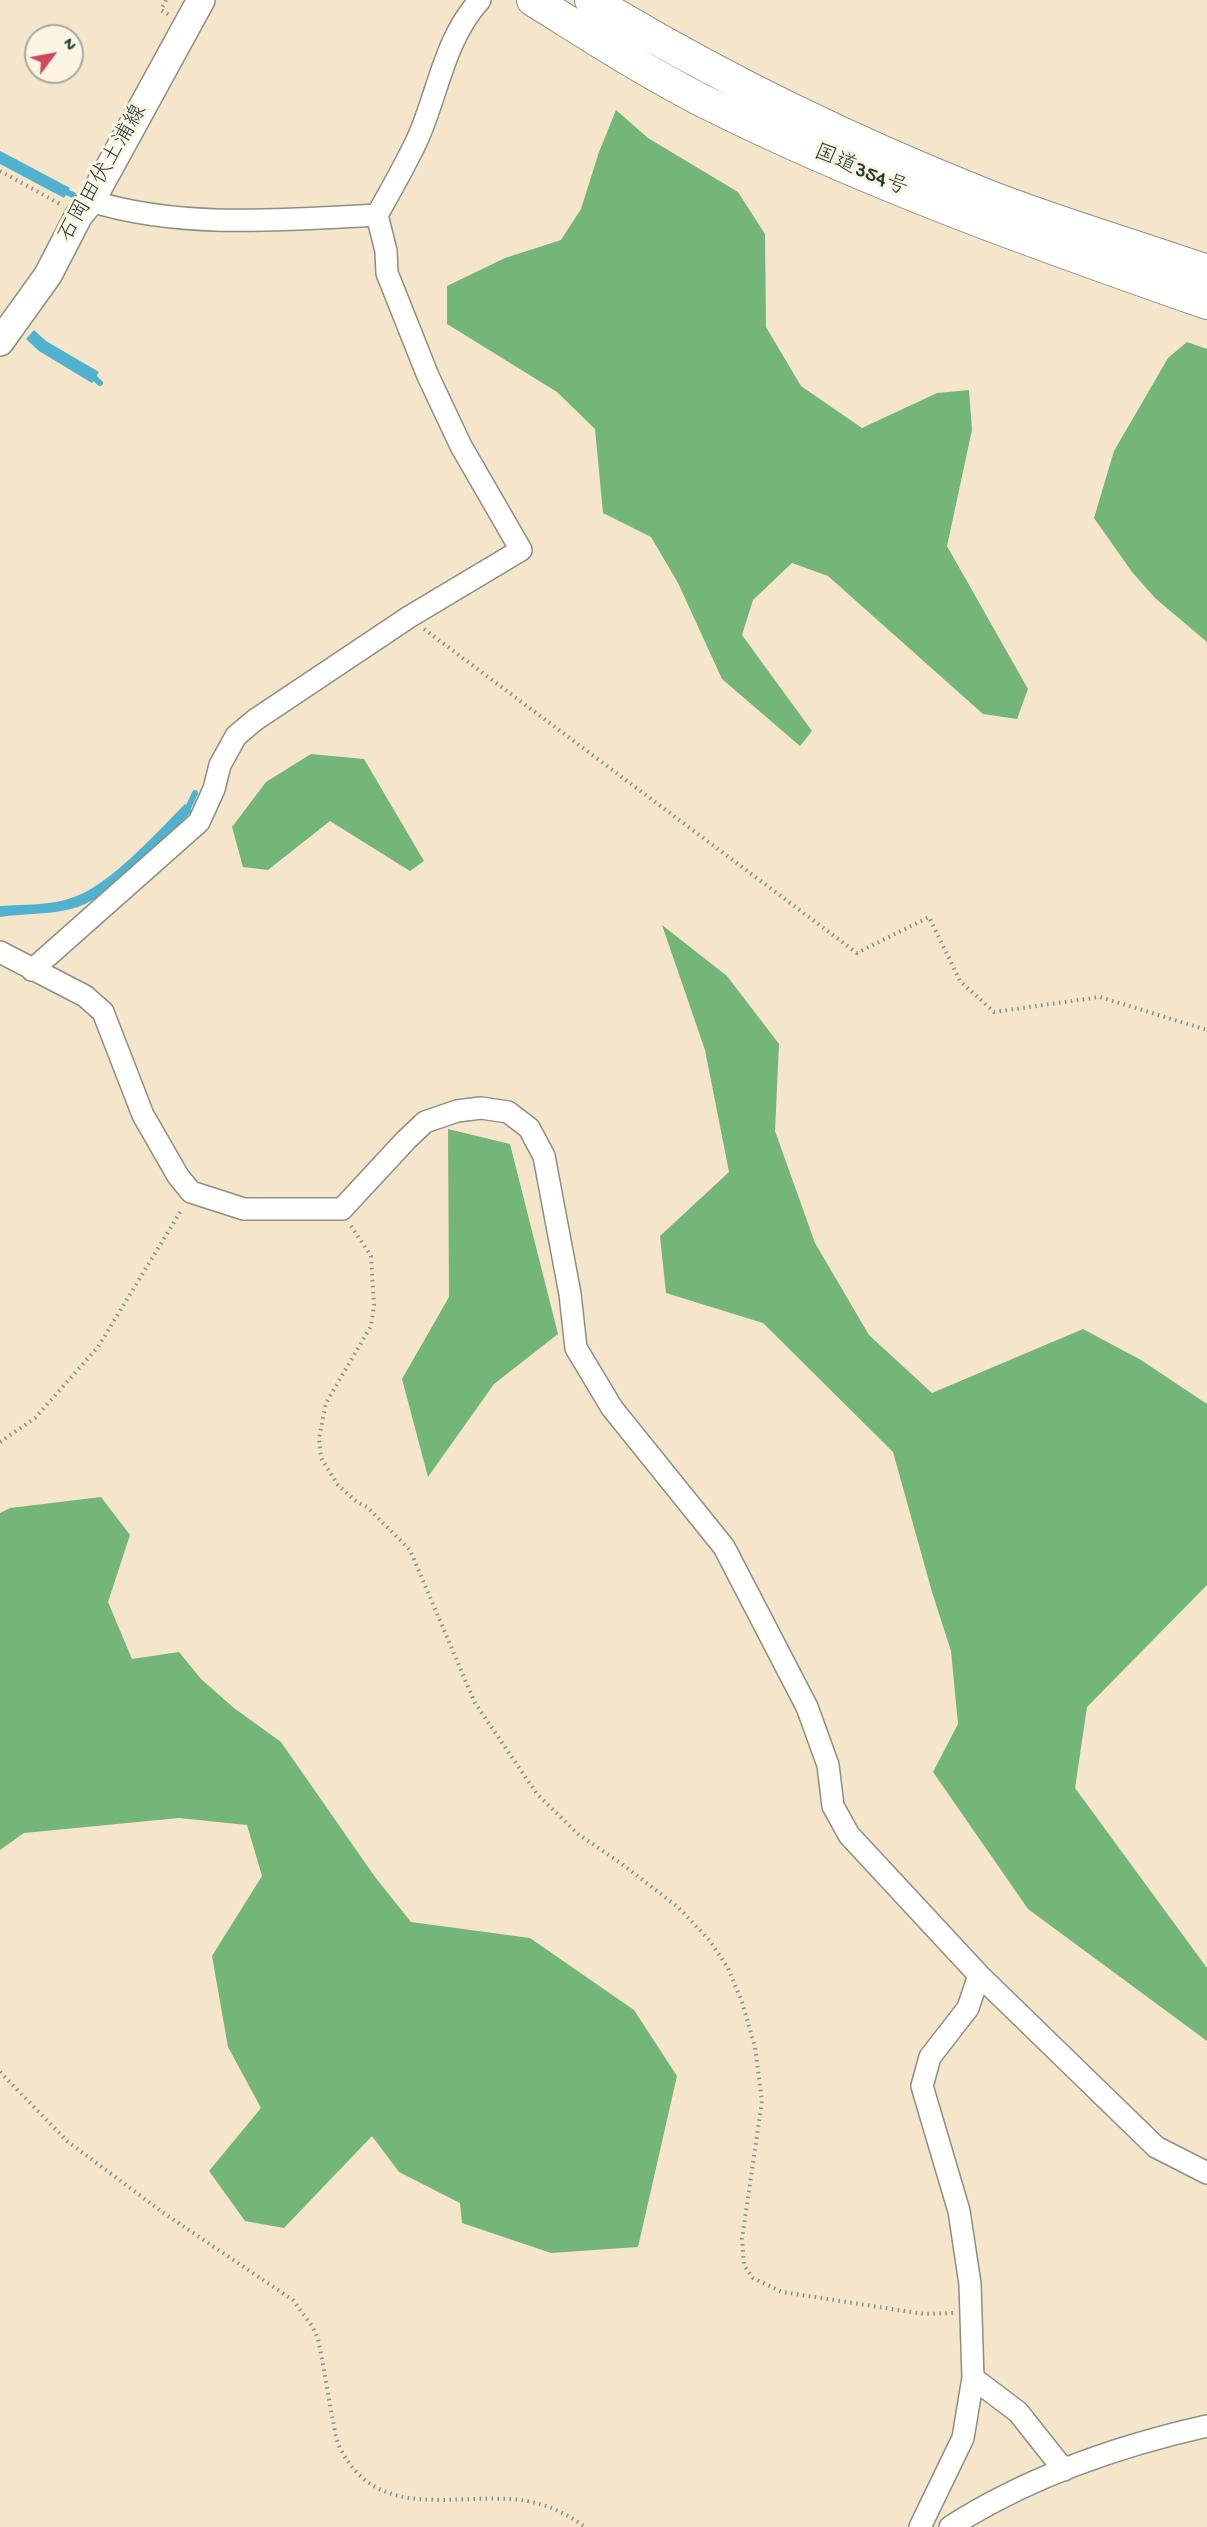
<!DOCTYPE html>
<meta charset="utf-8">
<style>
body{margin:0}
#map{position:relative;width:1207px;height:2527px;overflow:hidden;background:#f5e5cb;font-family:"Gochi Hand",sans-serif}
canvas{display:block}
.north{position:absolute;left:24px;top:24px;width:60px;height:60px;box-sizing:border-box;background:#fcf5e5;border:2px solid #a4ab9e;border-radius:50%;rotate:58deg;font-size:16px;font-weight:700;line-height:24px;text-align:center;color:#1f3d34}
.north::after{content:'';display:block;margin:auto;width:21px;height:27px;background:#d1495b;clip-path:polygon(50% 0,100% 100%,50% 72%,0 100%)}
</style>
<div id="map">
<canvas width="1207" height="2527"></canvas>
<div class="north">N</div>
</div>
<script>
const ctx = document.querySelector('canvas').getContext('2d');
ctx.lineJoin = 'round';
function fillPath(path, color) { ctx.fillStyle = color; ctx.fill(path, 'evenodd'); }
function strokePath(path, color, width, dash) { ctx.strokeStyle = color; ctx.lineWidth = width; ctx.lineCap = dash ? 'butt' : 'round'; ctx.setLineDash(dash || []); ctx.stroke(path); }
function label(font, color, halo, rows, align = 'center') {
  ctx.font = font + ' "Gochi Hand","Klee One",sans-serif'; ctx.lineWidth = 6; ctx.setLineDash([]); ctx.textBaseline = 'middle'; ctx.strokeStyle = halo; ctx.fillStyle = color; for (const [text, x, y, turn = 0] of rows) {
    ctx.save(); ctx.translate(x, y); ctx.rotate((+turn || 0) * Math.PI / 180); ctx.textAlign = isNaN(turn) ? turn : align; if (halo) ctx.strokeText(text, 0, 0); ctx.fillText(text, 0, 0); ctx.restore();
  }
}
const forest = new Path2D(`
 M616,110L648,138L738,192L765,234L766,327L801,386L862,428L937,393L969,390L972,430L947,546L1028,689L1017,719L983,714L828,576L792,563L753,600L742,635L812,731L800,746L722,679L678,583L651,537L603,513L595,429L557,392L447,324V286L505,258L561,240L581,209L599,152Z
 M1187,342L1207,349V642L1155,598L1132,572L1094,518L1114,451L1168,358Z
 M311,754L364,759L424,861L410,871L330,821L268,870L243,867L232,827L266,782Z
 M662,925L727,976L779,1044L775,1131L815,1243L869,1335L932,1393L1083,1329L1141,1360L1207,1404V1585L1087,1707L1075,1788L1207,1968V2041L1028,1909L933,1772L958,1724L951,1651L932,1592L893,1452L763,1323L666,1293L660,1236L729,1172L705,1050Z
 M448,1129L510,1144L558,1334L494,1384L428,1477L402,1379L449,1297Z
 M101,1497L130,1535L108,1602L132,1659L179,1652L201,1679L234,1708L281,1742L375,1877L411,1922L530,1938L634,2010L677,2076L638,2247L551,2253L462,2223L460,2203L399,2172L372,2136L284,2228L245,2221L209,2171L261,2108L228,2047L212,1956L262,1876L247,1825L179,1818L24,1833L0,1850V1513L10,1508Z`);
const water = new Path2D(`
 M0,151L8,155L70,188L64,198L0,164Z
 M34,330L46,341L99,372L92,383L39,351L26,339Z
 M185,804L192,811C164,840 115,894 78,907C53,915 26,913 0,917V906C25,904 50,906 74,897C110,885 157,832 185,804Z`);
const stream = new Path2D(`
 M62,190L73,195
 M89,373L100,383
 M183,813L188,808L195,793`);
const path = new Path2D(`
 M166,0L161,10L169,15
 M0,171L60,204
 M424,629L857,953L929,917L960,981L994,1012L1100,997L1207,1030
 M351,1226L371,1256L374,1305L371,1326L326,1403L319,1438L321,1458L338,1485L357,1502L367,1507L410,1550L475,1703L537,1794L578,1834L622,1864L679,1908L710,1941L728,1968L742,2002L755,2047L762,2101L742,2239L744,2265L753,2278L782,2292L924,2314L953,2313
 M0,1442L35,1418L98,1347L182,1209
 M0,2072L67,2141L165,2214L293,2300L312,2326L318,2339C323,2363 327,2387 331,2411C334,2424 335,2439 341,2450C380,2525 462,2490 527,2501C549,2505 567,2514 585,2527`);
const minor = new Path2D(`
 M91,201C180,229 285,220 377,215
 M0,952L85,996L103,1012L143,1115L178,1176L191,1192L244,1209H342L406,1140L425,1122L457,1111L481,1108L508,1112L529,1128L544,1156L570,1294L576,1348L612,1408L724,1547L807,1707L828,1765L833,1806L849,1835L979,1975L1156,2147L1207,2173
 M32,970L199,822L214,789L220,765L236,736L255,720L409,617L521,550L461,446L428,376L387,273L386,251L377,215C391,190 406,164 418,138C439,90 444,40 480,0
 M973,2378L1018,2412L1064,2470
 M920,2527L963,2438L973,2378L970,2284L959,2211L922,2086L930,2057L968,2008L979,1975
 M950,2527C1028,2477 1118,2446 1207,2426`);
const major = new Path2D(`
 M0,342L48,275L79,215L91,201L201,0`);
const highway = new Path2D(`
 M533,0C588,34 643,70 701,100C864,182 1035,243 1207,303
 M591,0C716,76 847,140 983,194C1056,223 1133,245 1207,271`);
const streetNames = [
 ["国道354号",860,172,23],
 ["石岡田伏土浦線",104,174,-60]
];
fillPath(forest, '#74b679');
fillPath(water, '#50b2cf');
strokePath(stream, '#50b2cf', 6);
strokePath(minor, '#8a9180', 24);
strokePath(major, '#8a9180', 30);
strokePath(highway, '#8a9180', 34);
strokePath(path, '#8a9180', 4, [1.5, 4.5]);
strokePath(minor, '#fff', 21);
strokePath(major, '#fff', 27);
strokePath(highway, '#fff', 32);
label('22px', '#1f3d34', '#fcf5e5', streetNames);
</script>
